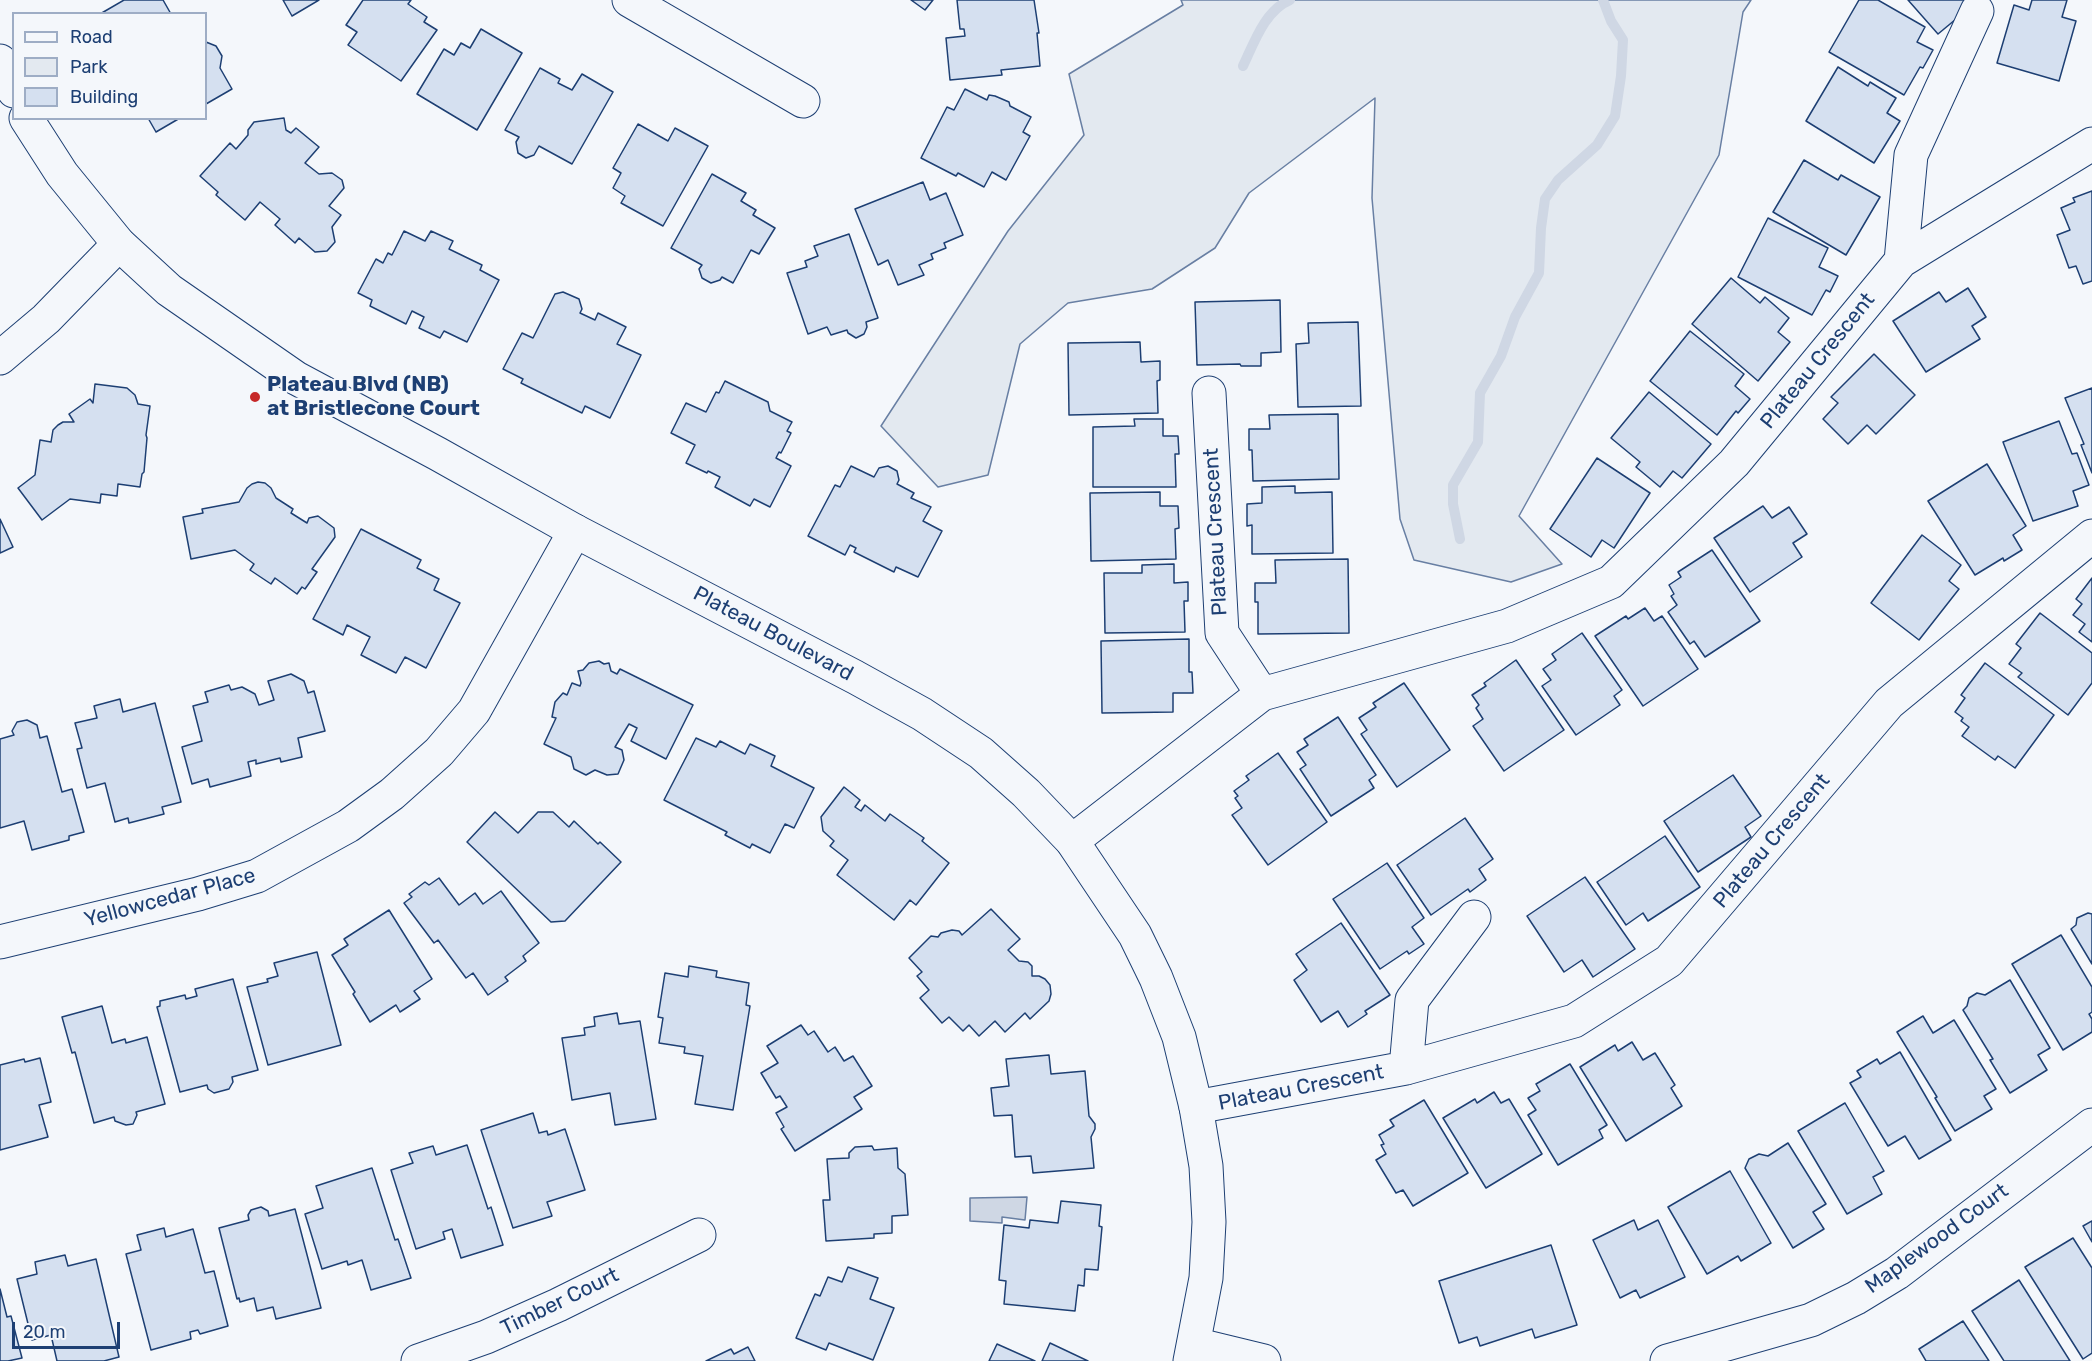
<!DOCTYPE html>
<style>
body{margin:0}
#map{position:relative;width:2092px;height:1361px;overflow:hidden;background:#f4f7fb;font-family:Rubik,sans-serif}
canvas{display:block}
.legend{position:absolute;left:12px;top:12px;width:195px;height:108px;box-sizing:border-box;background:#f4f7fb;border:2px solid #9eadc5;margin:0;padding:8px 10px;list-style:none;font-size:18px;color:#1d3f73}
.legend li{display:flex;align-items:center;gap:12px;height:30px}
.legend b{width:30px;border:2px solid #9eadc5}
.scale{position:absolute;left:12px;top:1322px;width:108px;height:27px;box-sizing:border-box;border:3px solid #1d3f73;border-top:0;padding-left:8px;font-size:18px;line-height:21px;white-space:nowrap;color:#1d3f73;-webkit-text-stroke:4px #f4f7fb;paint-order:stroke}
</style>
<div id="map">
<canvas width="2092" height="1361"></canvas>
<ul class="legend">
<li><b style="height:8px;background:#f4f7fb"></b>Road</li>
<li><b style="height:16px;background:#e3e9f0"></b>Park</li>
<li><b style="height:16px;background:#d5e0f0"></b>Building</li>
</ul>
<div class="scale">20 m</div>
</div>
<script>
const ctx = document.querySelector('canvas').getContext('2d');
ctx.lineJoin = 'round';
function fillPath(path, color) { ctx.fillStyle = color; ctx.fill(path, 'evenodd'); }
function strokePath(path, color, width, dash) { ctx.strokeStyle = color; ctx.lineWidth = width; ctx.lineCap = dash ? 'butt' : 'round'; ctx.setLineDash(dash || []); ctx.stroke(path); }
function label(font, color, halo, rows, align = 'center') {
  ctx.font = font + ' Rubik,sans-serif'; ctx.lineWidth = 4.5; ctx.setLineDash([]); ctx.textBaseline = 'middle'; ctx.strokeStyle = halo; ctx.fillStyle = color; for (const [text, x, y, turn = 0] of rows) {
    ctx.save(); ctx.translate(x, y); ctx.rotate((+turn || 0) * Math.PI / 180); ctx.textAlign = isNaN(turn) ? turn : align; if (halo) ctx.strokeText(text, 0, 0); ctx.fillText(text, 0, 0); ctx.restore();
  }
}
const green = new Path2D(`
 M1181,0H1751L1743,12L1719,155L1519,516L1562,564L1511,582L1414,560L1400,519L1372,198L1375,98L1249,193L1215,248L1152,289L1068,303L1020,344L988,475L938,487L881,426L1008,231L1084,135L1069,74L1183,5Z`);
const water = new Path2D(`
 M1027,1197L1025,1220L1002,1217V1223L970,1221V1198Z`);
const stream = new Path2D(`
 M1243,66C1254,43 1265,10 1290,0
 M1460,539L1453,504V485L1478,442L1480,393L1501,356L1515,317L1539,273L1541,228L1545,199L1558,180L1597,145L1615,116L1621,76L1623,40L1611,21L1603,0`);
const building = new Path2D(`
 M124,0H163L171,14H100Z
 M283,0H319L292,16Z
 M363,0H411L408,4L427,17L424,22L437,30L401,81L348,45L357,32L346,25Z
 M911,0H933L925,10Z
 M957,0H1034L1039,33H1037L1040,66L1001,70L1002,75L950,80L946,38L965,36L964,29H960Z
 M1859,0H1878L1925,27L1917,42L1933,50L1923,68L1920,67L1904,95L1829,52Z
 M1908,0H1979L1938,34Z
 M2032,0H2067L2062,17L2076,21L2059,81L1997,63L2014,5L2029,10Z
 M481,29L522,53L477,130L417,94L444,49L454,55L461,43L470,48Z
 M206,42L216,46L222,56L220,68L232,89L206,104Z
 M1838,67L1868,86L1870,82L1896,98L1887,113L1900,121L1874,163L1806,121Z
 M540,68L560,79L558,83L572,90L582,74L613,92L572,164L539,146L534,155L526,158L518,153L516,142L519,137L505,130Z
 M965,89L987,100L989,95L995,96L1009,102L1010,106L1031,117L1023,132L1030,136L1006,180L992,172L984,187L958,173L956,176L921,158L947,107L954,110Z
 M148,118H180L156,132Z
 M284,118L286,130L291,133L296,128L319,147L305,163L319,174L332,173L342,180L344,188L329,206L341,215L332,227L335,242L327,251L315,252L299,238L295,243L275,225L280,219L260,202L245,220L216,195L218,192L200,176L230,143L236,149L248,135V130L254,122Z
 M638,124L668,141L675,128L708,146L663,226L621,203L625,196L613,188L621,173L613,168Z
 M1804,160L1838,180L1841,175L1880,197L1846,255L1773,212Z
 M712,174L746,193L741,201L756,210L753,215L775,228L759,254L751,250L733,283L722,277L720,280L711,283L702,278L699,269L702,265L671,248Z
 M923,182L930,200L946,193L963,235L944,243L946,248L931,254L933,259L919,265L924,275L898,285L888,260L878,265L855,209Z
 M2092,191V281L2083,284L2076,266L2069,268L2057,235L2070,230L2061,208L2075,202L2073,198Z
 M1768,218L1828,248L1819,267L1838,276L1830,292L1826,290L1812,315L1738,277Z
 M404,231L425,241L431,231L453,241L449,249L482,265L480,270L499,280L467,342L444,331L440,338L419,328L424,317L412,311L406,324L370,306L372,300L358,293L376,259L383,263L388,253L392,255Z
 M849,234L878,318L866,322L867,327L864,334L856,338L848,333L847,330L831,335L827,327L808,334L787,273L807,267L805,261L818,256L814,246Z
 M1731,278L1760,303L1765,297L1789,318L1778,332L1790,342L1758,381L1692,324Z
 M1968,288L1986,317L1972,326L1980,339L1926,372L1893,321L1939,292L1946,302Z
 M563,292L579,299L582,309L580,313L595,320L598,313L626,327L617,344L641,355L610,418L585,406L582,413L521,383L523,379L503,369L522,333L533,338L555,294Z
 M1280,300L1281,352L1261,353V366H1241L1240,364L1197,365L1195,302Z
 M1358,322L1361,406L1298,407L1296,344L1309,343L1308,323Z
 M1690,331L1744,374L1735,386L1750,399L1738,413L1736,411L1717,435L1650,381Z
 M1140,342L1141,362L1160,361V380L1157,381L1158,413L1069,415L1068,343Z
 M1874,354L1915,395L1876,434L1867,425L1848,444L1823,419L1838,403L1831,397Z
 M725,381L768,402L770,411L792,422L787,431L791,433L781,453L779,452L776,458L791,466L770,507L754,499L750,506L715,487L720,477L708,471L707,473L686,463L695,445L671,433L686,403L706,412L716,392L719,393Z
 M95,384L127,388L135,395L138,404L150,406L146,435L147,438L144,472L142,474L140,487L118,484L117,496L101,494L100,503L70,499L42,520L18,488L35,475L40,440L51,442L53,430L58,425L63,422H74L69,414L90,399L93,403Z
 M2092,388V473L2081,445L2084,444L2065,398Z
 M1649,392L1711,444L1682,478L1673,471L1660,487L1636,467L1640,462L1611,438Z
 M1338,414L1339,479L1253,481L1252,450H1249V429H1270L1269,415Z
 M1134,419H1163V436H1178L1179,454H1175L1176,487H1093V427L1135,426Z
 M2059,421L2072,454L2077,453L2089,485L2073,491L2078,506L2033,521L2003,442Z
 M1597,458L1650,493L1614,548L1602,540L1591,557L1550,529Z
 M1987,464L2026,526L2013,535L2022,550L2004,561L2003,558L1975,575L1928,501Z
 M851,466L874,477L879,468L888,466L897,471L899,480L897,484L914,493L911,498L931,507L923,521L942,531L918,577L896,567L894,572L854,552L856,548L850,545L845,555L808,536L835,485L840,487Z
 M258,482L265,483L271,488L276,498L293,509L291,513L307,523L309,518L318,516L334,528L335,537L312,569L317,572L305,589L302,587L297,594L275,578L271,584L250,570L254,564L235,550L191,559L183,517L203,513L202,509L239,502L247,488L252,484Z
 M1295,486V493L1332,492L1333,553L1252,554V525L1247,526V504L1262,503V487Z
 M1160,492V506H1178L1179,528L1175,529L1176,559L1091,561L1090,493Z
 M1763,506L1772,518L1789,507L1807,534L1793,543L1802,557L1750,592L1714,538Z
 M0,519L13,547L0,553Z
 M361,529L421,560L417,568L439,579L434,590L460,603L426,668L405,657L396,673L361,655L370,637L347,625L343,635L313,619Z
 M1922,535L1961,565L1949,581L1959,589L1919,640L1871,603Z
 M1712,550L1760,621L1705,657L1694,641L1690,644L1668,612L1677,605L1671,596L1674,594L1669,585L1681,577L1678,572Z
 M1348,559L1349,633L1258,634V602H1255V583H1276L1275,560Z
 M1174,564V583L1188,582V601H1184L1185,632L1105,633L1104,573H1142V565Z
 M2092,578V642L2079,632L2085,624L2073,615L2082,604L2076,599Z
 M1645,608L1654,621L1662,616L1698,669L1643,706L1595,636L1626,616L1628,619Z
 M2040,613L2092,653V683L2068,715L2018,677L2022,673L2009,664L2021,648L2016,644Z
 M1582,633L1622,690L1614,696L1620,705L1576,735L1542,686L1551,680L1543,669L1556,660L1552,654Z
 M1189,639V672H1192L1193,693H1173V712L1102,713L1101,641Z
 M1516,660L1564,730L1504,771L1473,726L1483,719L1476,708L1479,705L1472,695L1486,686L1484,683Z
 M599,661L604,664L609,663L611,671L617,674L620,669L693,705L666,759L631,741L637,728L629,724L615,747L622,750L624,760L618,774L607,775L595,770L586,775L574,769L571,757L544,744L556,718L552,717L555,702L563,693L567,695L572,683L580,686L581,683L578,671L583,670L589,663Z
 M1985,663L2054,715L2015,768L1998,756L1995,760L1962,736L1969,727L1961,721L1963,718L1955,712L1965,698L1961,695Z
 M291,674L304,681L308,693L314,691L325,731L298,738L302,757L281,762L280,758L256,764V760L248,762L251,776L210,787L208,779L192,784L182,747L202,741L193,706L208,702L205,692L229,685L231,690L242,687L255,694L259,705L274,700L268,681Z
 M1404,683L1450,750L1397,787L1361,734L1367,730L1359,718L1376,707L1373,703Z
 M120,699L123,712L155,703L181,802L162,807L164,814L129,823L128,818L115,822L105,783L87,788L77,749L82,748L75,723L97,718L94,706Z
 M1338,717L1376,775L1369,780L1374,788L1331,816L1300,769L1306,765L1297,752L1308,745L1304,739Z
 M27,720L37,725L40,738L47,736L62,792L72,789L84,832L69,836V840L32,850L24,821L0,828V739L14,735L12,731L17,722Z
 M696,738L716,747L720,741L745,754L750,744L775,756L771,766L814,788L794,828L785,824L770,853L752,844L750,848L725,835L727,832L664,800Z
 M1278,753L1327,822L1268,865L1232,815L1242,808L1235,798L1238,796L1234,791L1249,780L1246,776Z
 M1733,775L1761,816L1745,827L1751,837L1698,872L1664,821Z
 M844,787L860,800L855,807L861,811L865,805L885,821L890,814L924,838L922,841L949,863L916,905L910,900L894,920L837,875L848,860L830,846L834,841L823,831L821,817Z
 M495,812L518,833L538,812H553L569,827L574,821L598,844L600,842L621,862L565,921L551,922L467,842Z
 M1465,818L1493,859L1479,869L1486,880L1470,892L1468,889L1431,915L1397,865Z
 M1665,836L1700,887L1648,921L1643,913L1626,925L1597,882Z
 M1387,863L1424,918L1412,927L1424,944L1409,954L1407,951L1380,969L1333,899Z
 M1585,877L1635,949L1593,977L1582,960L1564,972L1527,916Z
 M439,878L459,905L475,893L483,904L501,891L539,943L523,956L526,961L505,977L508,981L488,995L473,973L466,978L438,940L434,943L404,903L412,897L409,894L425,882L429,885Z
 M991,909L1020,939L1008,950L1019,961L1028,962L1032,966V976H1039L1045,979L1050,985L1051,994L1049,1001L1030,1019L1025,1013L1005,1032L995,1021L979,1036L969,1025L963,1031L949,1017L942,1023L920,998L929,990L917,976L922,972L909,958L931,936L938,937L941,933L952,930L959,931L962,935Z
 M389,910L432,979L414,991L420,999L400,1012L396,1005L370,1022L353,994L355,992L332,955L348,945L344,939Z
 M2088,913L2092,914V964L2071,929L2076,925L2077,918Z
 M1341,923L1390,995L1365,1011L1367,1014L1348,1027L1338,1011L1321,1022L1294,980L1307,970L1296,954Z
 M2061,935L2092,987V1012L2089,1014L2092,1019V1032L2063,1050L2012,964Z
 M317,952L341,1045L268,1065L247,987L268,982L267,979L278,976L274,963Z
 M689,966L717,971L716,977L749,983L746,1005L750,1006L733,1110L695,1104L703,1056L684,1053L685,1047L659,1043L663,1018L658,1017L665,973L688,977Z
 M233,979L258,1070L232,1077L233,1082L229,1089L214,1093L208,1089L207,1085L180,1092L157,1007L160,1006V1001L185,995L186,999L197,996L195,989Z
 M2010,980L2050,1048L2038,1055L2047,1070L2010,1093L1990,1060L1993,1059L1963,1010L1967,1006L1969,998L1977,993L1985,995Z
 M102,1006L112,1043L125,1039L126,1043L147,1037L165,1104L136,1112L137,1115L133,1124L126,1125L115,1121L114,1117L94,1123L75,1052L72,1053L62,1017Z
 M617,1013L619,1024L640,1021L656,1119L615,1125L610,1093L572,1100L562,1038L585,1035L584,1028L595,1026L594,1017Z
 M1923,1016L1933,1033L1954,1020L1996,1089L1984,1096L1992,1109L1955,1131L1935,1098L1937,1097L1897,1032Z
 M801,1025L808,1035L814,1031L828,1052L835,1047L844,1061L853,1056L872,1086L854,1097L862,1109L795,1151L781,1129L784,1127L776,1113L787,1107L780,1096L776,1098L761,1073L778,1063L767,1046Z
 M1632,1042L1643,1060L1655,1053L1675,1085L1671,1088L1682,1106L1626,1141L1580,1067L1615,1045L1618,1051Z
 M1900,1052L1951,1140L1919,1159L1905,1136L1888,1146L1850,1083L1861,1077L1857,1071L1877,1059L1880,1064Z
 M1049,1055L1051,1074L1085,1071L1089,1116L1095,1124V1129L1091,1137L1094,1168L1033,1173L1031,1156L1015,1157L1012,1115L994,1116L991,1088L1009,1086L1006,1059Z
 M40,1058L51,1102L39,1105L48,1137L0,1150V1065L24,1059L25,1062Z
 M1570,1064L1607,1125L1599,1130L1603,1138L1558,1165L1528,1115L1536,1110L1528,1098L1540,1091L1536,1084Z
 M1494,1092L1501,1103L1509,1099L1542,1154L1486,1188L1443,1118L1475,1099L1477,1103Z
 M1424,1100L1468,1173L1413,1206L1403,1190L1396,1193L1376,1160L1386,1154L1381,1145L1384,1144L1379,1135L1394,1126L1390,1120Z
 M1845,1103L1884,1171L1873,1177L1882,1194L1847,1214L1798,1131Z
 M533,1113L539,1133L547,1131L548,1135L565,1129L585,1190L547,1202L552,1216L513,1228L481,1130Z
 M1788,1143L1826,1204L1813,1212L1824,1229L1793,1248L1745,1168L1749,1159L1759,1154L1768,1156Z
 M467,1145L488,1209L491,1207L503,1245L461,1258L452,1229L443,1232L445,1239L416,1249L391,1170L413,1163L409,1153L433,1146L436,1155Z
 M872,1146L874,1150L897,1148L898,1168L905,1174L908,1215L892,1216V1233L874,1234V1238L826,1241L823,1200H830L827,1159L849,1158V1153L855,1147Z
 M372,1168L395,1240L398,1239L411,1278L371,1290L362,1260L348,1265L347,1261L322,1269L305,1214L323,1208L316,1186Z
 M1730,1171L1771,1243L1741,1261L1738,1256L1707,1274L1668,1207Z
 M1061,1201L1101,1205L1099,1226L1102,1227L1098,1270L1085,1269L1084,1286L1078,1285L1075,1311L1004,1304L1006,1281L999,1280L1004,1225L1029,1228L1030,1220L1058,1223Z
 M261,1207L268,1211L269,1216L295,1209L321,1308L276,1319L273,1307L257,1311L254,1298L240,1302L239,1298L237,1299L219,1228L249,1220L248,1215L251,1210Z
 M1634,1220L1638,1230L1658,1220L1685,1277L1640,1298L1636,1290L1620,1298L1593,1240Z
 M2092,1221V1242L2083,1226Z
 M164,1228L166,1237L193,1229L205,1273L214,1271L228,1326L200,1334L198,1330L190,1332L191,1339L151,1350L126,1254L141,1250L137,1235Z
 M2073,1238L2092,1268V1353L2083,1359L2025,1267Z
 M1551,1245L1577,1325L1535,1338L1532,1329L1480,1346L1477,1337L1459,1343L1439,1281Z
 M65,1255L68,1266L96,1259L119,1357L104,1361H57L51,1335L32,1340L17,1279L37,1274L35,1262Z
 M848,1267L878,1278L870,1299L894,1308L873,1360L829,1343L826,1350L796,1338L815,1294L820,1296L828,1277L842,1282Z
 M2019,1280L2070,1361H2004L1972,1311Z
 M0,1289L7,1317L11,1316L22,1358L8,1361H0Z
 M1963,1321L1989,1361H1926L1919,1349Z
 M1050,1343L1088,1361H1042Z
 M997,1344L1035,1361H989Z
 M748,1347L755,1361H706L731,1349L734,1354Z`);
const street = new Path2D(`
 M629,0L803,101
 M1901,261L1911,155L1977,11
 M0,358L46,319L119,244
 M1209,393L1222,633L1262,694
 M1072,841L1262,694L1507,626L1611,582L1734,463L1901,261L2092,144
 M0,942L198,894L257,876L348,826L392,794L439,752L474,711L575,531
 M1406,1068L1412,1000L1474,917
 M1196,1107L1406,1068L1574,1021L1669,961L1889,703L2092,536
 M1194,1344L1264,1361
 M418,1361L486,1337L558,1305L699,1235
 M1667,1361L1811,1320L1856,1298L1897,1273L2092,1125`);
const secondary = new Path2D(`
 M0,61L14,91
 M26,118L62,174L119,244L169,290L296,378L438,454L575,531L855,677L922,714L981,753L1026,793L1072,841L1135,935L1156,978L1179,1037L1196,1107L1206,1166L1209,1222L1206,1278L1190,1361`);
const markers = [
 [255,397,6,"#c62828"]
];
const streetNames = [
 ["Plateau Crescent",1818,361,-51],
 ["Plateau Crescent",1216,532,-93],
 ["Plateau Boulevard",773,634,28],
 ["Plateau Crescent",1772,841,-50],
 ["Yellowcedar Place",170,898,-15],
 ["Plateau Crescent",1301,1088,-11],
 ["Maplewood Court",1937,1239,-36],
 ["Timber Court",560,1302,-26]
];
const poiNames = [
 ["Plateau Blvd (NB)",267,385],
 ["at Bristlecone Court",267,409]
];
fillPath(green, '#e3e9f0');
strokePath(green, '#687fa3', 1.5);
fillPath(water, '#cfd7e4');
strokePath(water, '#687fa3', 1.5);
strokePath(stream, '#cfd7e4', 10);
fillPath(building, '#d5e0f0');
strokePath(building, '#1d3f73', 1.5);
strokePath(street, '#1d3f73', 35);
strokePath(secondary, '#1d3f73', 35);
strokePath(street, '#f4f7fb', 33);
strokePath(secondary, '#f4f7fb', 33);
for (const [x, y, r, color] of markers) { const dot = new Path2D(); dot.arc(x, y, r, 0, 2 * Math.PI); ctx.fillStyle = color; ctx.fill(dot); strokePath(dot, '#f4f7fb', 2); }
label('21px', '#1d3f73', '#f4f7fb', streetNames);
label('bold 21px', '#1d3f73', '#f4f7fb', poiNames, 'left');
</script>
